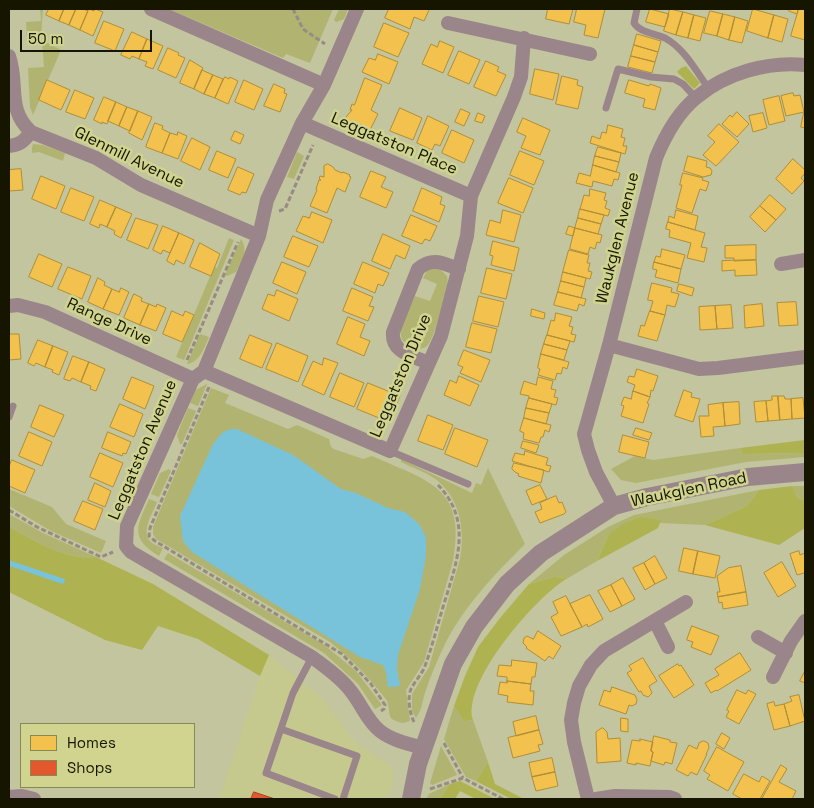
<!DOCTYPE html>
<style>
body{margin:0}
#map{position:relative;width:814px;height:808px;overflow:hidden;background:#c2c59e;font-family:"Space Grotesk",sans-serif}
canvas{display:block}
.frame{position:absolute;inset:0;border:10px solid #161600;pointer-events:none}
.legend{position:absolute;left:20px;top:723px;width:175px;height:65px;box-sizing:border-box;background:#d0d48f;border:1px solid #868856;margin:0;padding:6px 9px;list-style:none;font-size:15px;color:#161600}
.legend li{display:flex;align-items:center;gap:10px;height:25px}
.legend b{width:25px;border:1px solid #868856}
.scale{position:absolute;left:20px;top:30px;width:132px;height:22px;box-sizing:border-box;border:2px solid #161600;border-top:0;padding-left:6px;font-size:15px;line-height:18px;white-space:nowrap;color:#161600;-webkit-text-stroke:4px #d0d48f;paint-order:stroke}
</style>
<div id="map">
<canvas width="814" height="808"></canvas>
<div class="frame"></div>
<ul class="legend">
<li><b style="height:14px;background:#f2c14e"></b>Homes</li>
<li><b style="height:14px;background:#e4572e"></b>Shops</li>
</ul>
<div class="scale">50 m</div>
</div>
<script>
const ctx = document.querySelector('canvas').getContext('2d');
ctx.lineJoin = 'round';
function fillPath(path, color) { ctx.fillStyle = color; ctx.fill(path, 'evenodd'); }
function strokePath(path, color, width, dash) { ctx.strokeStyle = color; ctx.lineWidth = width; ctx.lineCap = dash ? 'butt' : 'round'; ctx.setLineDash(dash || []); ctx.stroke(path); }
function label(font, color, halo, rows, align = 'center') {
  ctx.font = font + ' "Space Grotesk",sans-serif'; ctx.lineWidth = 5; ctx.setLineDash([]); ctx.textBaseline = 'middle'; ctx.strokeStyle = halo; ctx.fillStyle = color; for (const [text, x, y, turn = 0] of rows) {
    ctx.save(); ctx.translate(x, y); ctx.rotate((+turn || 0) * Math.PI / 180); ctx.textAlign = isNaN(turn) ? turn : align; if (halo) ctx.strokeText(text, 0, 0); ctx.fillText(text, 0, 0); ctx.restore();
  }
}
const built = new Path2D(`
 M269,655L321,697L356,743L392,767L393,784L387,799H219L264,663Z`);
const green = new Path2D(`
 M40,9H43L41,37L27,38L26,22L41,21Z
 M169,9H333L310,63L286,54L283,58Z
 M339,9H348L344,19L336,22L334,20Z
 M42,40L61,50L33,115L30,107L28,68L44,67Z
 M33,144L43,145L65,153L63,161L39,152L32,153V147Z
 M297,152L304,156L294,179L287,177Z
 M229,238L234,240L184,360L176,357L214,267L217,268Z
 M241,239C249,252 242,260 236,272L227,276L225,275Z
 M435,268L441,270L447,276L448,285C444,297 435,338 427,346C418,353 409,345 402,340L400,331L415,296L430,301L437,284L423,278L427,271Z
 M200,334L209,337C204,348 200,362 187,364Z
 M207,384L198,406L190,403L195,390Z
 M211,388L229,395L225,403L288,429L297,425L329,439L331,447L334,449L363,459L372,456C428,481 467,487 453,561L424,662L406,690L410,721L403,723C384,719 392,714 387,701C385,698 382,694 380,692C365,673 349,657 330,642L156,539L153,534V527Z
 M188,408L196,411L182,444H180L177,435Z
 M740,448L743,454L805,453V457L746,462L636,483L621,480L611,469L635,456L653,460Z
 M401,459L472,493L476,483L481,485L488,468L525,544C495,574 463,607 444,646C437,661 430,677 425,693C422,702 422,710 416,718L412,711V694L429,667L460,559C465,533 461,501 439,482C429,473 413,468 401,462Z
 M169,469L171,471L159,497L151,494L160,473Z
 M792,486H805V501L797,497Z
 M9,489L52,507L66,524L106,541L101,553L51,531L9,506Z
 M759,490L747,506L705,525L660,523V520L609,534L597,561L568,578L554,577L529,584L564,555L608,527L634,515Z
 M149,499L157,502C153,513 140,532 151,542C154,545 159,546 163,548L159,556C129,538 137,526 149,499Z
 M9,514L43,533L96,557C66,561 34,540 9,527Z
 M168,553L323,644L356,671L382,705L375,709L358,684L324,653L164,559Z
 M454,706L464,721L473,720L488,762L476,781L466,777L444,739Z
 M441,746L457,775L432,785L430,783Z
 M450,784L440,799H426L429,794Z`);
const forest = new Path2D(`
 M686,66L700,83L694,89L677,72L681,68Z
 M805,440V453L743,454L740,448Z
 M792,486L797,497L805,501V528L779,545L705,525L747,506L759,490Z
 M640,517L661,520L658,528L597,561L609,534L625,523Z
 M9,527C34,540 66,561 96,557L153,584L269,655L260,676L198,639L158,626L142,650L105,640L9,592Z
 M554,577L568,578C537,595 461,683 473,720L464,721L454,706L465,676L478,647L500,618L529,584Z
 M488,762L495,784L524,799H511L476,781Z
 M460,781L495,799H476L460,791L455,799H440L450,784Z`);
const water = new Path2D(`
 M231,429H237L293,455L341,489L356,493L388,508L405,512L419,524L426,537V556L420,589L398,655L397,670L400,686L388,687L386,672L383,665L360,657L260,595L192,552L183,541L180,516L213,444L223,432Z`);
const homes = new Path2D(`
 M49,9H64L59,21L46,15Z
 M64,9H76L69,25L59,21Z
 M76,9H83L88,11L80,30L69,25Z
 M89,9L94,11L95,9L103,12L93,36L80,30Z
 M389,9H428L429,10L424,21L414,17L410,29L385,18Z
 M548,9H573L569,24L546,19Z
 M577,9H605L598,38L584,35L586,25L574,22Z
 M650,9L669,14L665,27L646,22Z
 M670,9L683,12L676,35L664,31Z
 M753,9L774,15L768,38L747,31Z
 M790,9H798L797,14L789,11Z
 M799,9H805V40L791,36Z
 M710,11L723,14L717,36L704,33Z
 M683,12L694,15L688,38L676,35Z
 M723,14L735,17L729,40L717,36Z
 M694,15L706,18L700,41L688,38Z
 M774,15L788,19L782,42L768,38Z
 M735,17L748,21L742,43L729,40Z
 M104,21L124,29L115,51L95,43Z
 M384,23L409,33L398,57L374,47Z
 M132,32L147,39L139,59L132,56L130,59L121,55Z
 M637,34L661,41L658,52L634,45Z
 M147,39L163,46L153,69L145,66L147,62L139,59Z
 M440,41L454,47L443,73L422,64L431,44L437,47Z
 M634,45L658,52L655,62L631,56Z
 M168,48L179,53L178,55L185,58L176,78L158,70Z
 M459,51L480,60L469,84L448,75Z
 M378,54L398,62L389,84L362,72L369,58L375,60Z
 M631,56L655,62L652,73L628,67Z
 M190,60L203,68L194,89L180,83Z
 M486,61L499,67L497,71L506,75L496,96L474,87Z
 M535,69L559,74L553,100L530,94Z
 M202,70L213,75L204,94L194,89Z
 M213,75L223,79L215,98L204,94Z
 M562,76L578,80L577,85L583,87L578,109L556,104Z
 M225,77L229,79L230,77L238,81L228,104L215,98Z
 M365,78L382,85L371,110L378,114L370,130L356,122L351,123L348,122L346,117L352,110H350L352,104L354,105Z
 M47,80L70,90L61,110L39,100Z
 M244,80L263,89L254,110L235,102Z
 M629,80L649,86L650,84L661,88L655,110L643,107L645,99L625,93Z
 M274,84L285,89L284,93L287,94L280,112L264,106Z
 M75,90L94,98L85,119L66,112Z
 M793,93L794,96L800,95L804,112L786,116L781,96Z
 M779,96L785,121L769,125L763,100Z
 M104,97L116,102L107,124L102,122V124L94,120Z
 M116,102L127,107L119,126L108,121Z
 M127,107L138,111L130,131L119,126Z
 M400,108L422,118L413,140L390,131Z
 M461,109L470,113L464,126L455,122Z
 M138,111L152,117L142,140L129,133Z
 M737,112L749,124L737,137L722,124L730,115L732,117Z
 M478,113L485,116L482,123L475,121Z
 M763,113L767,128L753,132L749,116Z
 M804,113H805V128L801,127Z
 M428,116L449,126L440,146L435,144L432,150L417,143Z
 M523,118L550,130L540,155L521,148L526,136L517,132Z
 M155,123L163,126L162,129L170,133L162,153L146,147Z
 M719,124L739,142L716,166L703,155L715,142L708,136Z
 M608,125L623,129L621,137L625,138L623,146H627L625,154L590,143L592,136L600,139L602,132L606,133Z
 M452,130L474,140L464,163L442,153Z
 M235,131L244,135L240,144L231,140Z
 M178,132L187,136L178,159L162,153L170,133L177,135Z
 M192,138L210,147L200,170L181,161Z
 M598,147L621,153L619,162L595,156Z
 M217,151L236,159L228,178L209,170Z
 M520,151L544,161L534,185L510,175Z
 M595,156L619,162L616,172L593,165Z
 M688,156L707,161L706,167L710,168L712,171L711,175L703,177L684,171Z
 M793,159L805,170V173L801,178L804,181L792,194L776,179Z
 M328,164L333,167L335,170L342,173L343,172L350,175L349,176L351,177L345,192L337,188L327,213L310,206L317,190L316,189L319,180H321L319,179L320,176L324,177V166Z
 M593,165L620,173L618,180L614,179L612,186L593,181L592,187L576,183L579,173L590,176Z
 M238,167L254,174L246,193L242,192L240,195L228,190Z
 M21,169L23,190L9,191V170Z
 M371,171L386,177L381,187L393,192L386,208L360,197Z
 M683,173L703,178L702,180L709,182L706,191L700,189L692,213L676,208L682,185H680Z
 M41,176L65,186L56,209L32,199Z
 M509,178L533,188L523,213L498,203Z
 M71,188L94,197L84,221L61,212Z
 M422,188L442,197L440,204L445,206L439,222L413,211Z
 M590,189L606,193L604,200L607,201L605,208L610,210L608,216L580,209L584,195L589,196Z
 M770,195L786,209L776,220L760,206Z
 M100,200L116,207L107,227L100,224L99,228L90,224Z
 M760,206L776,220L765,232L750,217Z
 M116,207L132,214L121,238L114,234L115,231L107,227Z
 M580,209L604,215L601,224L578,218Z
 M503,210L521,215L514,242L486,235L490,220L500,223Z
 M676,210L698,216L695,230L668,222L669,216L674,218Z
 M312,212L332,220L323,243L296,231L303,216L309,218Z
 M411,215L437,226L430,241L425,239L422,244L402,236Z
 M136,218L158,225L148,249L127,240Z
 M578,218L601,224L598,234L575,228Z
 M668,222L705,233L701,247L707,248L704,262L687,258L691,243L669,237L670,230L666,229Z
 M163,226L179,233L170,253L163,250L161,254L153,250Z
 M569,226L575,228L573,236L566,234Z
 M575,228L602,235L600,243L597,242L595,249L590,247L588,254L570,249Z
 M179,233L194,240L184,264L176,260L174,265L167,261Z
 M383,234L410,246L405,259L396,255L390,269L372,261Z
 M293,236L318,246L309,267L284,257Z
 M493,241L519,248L514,271L491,265L493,256L490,255Z
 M200,243L220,254L211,276L190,267Z
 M756,245V260L734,261V258H725V246Z
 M662,249L685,255L681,269L654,262L656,256L660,257Z
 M569,250L589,255L587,263H590L588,271L592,272L590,279L563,272Z
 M39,254L62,264L52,287L29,277Z
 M756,260L757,275L735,276V270L722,271V261Z
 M282,262L306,272L297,294L273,283Z
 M363,262L389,273L383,286L378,284L375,293L354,284Z
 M654,262L681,269L678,283L655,277L657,270L653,269Z
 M68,267L91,276L82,299L58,289Z
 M487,268L512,274L506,299L481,293Z
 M563,272L586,278L584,287L561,281Z
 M98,278L105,282L104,285L112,289L103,309L88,302Z
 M561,281L584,287L581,298L558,292Z
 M652,283L672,288L671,292L679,294L675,307L667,305L665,315L650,311L653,301L648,300Z
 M679,284L694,288L692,296L677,291Z
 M121,288L129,292L119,315L103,309L112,289L119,292Z
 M352,288L373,297L369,306L374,307L368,321L343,311Z
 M277,290L298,299L289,321L262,309L268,294L274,296Z
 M558,292L586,299L584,306L579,304L577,311L554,305Z
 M134,294L142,298L141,301L149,304L140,325L124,318Z
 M479,296L504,302L498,327L473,321Z
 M796,302L798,325L779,326L777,303Z
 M149,304L156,307L157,304L166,308L156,331L140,325Z
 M762,304L764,326L745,328L744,306Z
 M731,305L733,328L717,329L715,306Z
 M715,306L717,329L700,330L699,307Z
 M532,309L545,313L544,319L531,316Z
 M172,311L183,316L185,311L194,315L182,342L163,334Z
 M650,311L665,315L657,341L638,336L641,325L644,326Z
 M556,313L572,317L569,326L573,327L571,334L576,335L574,342L547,335L551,320L554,321Z
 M348,317L365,324L360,337L370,341L364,356L337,344Z
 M472,323L497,329L491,353L466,347Z
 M9,334H19L21,359L9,360Z
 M250,335L272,344L262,368L240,359Z
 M547,335L570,341L567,350L544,344Z
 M38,340L53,346L45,367L36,363L34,366L28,363Z
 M277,343L308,356L298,382L266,369Z
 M544,344L567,350L564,360L541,354Z
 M53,346L68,352L59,375L52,372L53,370L45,367Z
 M464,350L490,360L481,382L460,373L463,367L458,365Z
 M541,354L569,362L567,369L563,367L561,374L557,373L555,380L538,375L540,369L538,368Z
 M73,356L89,362L81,382L72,378L70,381L64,379Z
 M324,358L338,363L324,395L302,385L313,361L322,365Z
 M89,362L105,369L96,391L90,389L91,386L81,382Z
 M637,369L658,376L653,391L651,390L650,397L633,391L635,385L627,382L629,376L634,377Z
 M340,373L364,383L354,407L330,397Z
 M459,376L479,385L470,406L444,395L450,380L456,383Z
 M132,377L154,386L145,409L123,399Z
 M538,377L553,381L551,389L556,390L554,397L558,398L556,405L529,398V396L520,394L524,381L536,385Z
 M368,383L400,396L389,422L357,409Z
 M684,390L692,393L691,397L700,399L693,422L675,416Z
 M633,391L650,397L647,403L649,404L643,423L621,416L624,406L621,405L624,397L631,399Z
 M772,396H778L780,420L768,421L766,401L772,400Z
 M778,396H784L785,399H791L792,419L780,420Z
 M529,398L552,404L549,413L526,408Z
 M803,398L805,418L792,419L791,399Z
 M766,401L768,421L756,422L754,402Z
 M739,402L740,424L725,426L723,403Z
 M723,403L725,426L713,427L714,436L701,437L699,416H709L708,405Z
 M120,404L143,414L134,437L110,427Z
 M40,405L64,415L54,437L31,427Z
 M526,408L549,413L546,424L524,418Z
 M428,415L453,425L443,450L418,441Z
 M524,418L551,425L549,432L545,430L543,437H541L539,443L523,439L524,433L520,431Z
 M455,428L488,440L477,467L445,454Z
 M636,428L652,433L649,440L633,435Z
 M29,432L52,442L42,466L19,456Z
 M108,432L131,442L126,454L123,453L122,456L102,448Z
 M623,435L649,442L645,458L619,452Z
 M523,441L539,445L536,453L521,448Z
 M525,451L548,458L546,465L551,466L549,472L512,461L515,453L524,455Z
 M100,453L123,463L113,487L90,477Z
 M12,460L35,470L25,493L9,486V467Z
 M514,463L544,470L541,483L518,476L519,474L515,472L512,469Z
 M95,483L111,491L105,507L88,500Z
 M540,485L547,499L532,505L526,491Z
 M556,496L559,503L562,502L566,512L564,514L540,523L535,512L542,509L540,503Z
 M83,501L103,509L95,530L74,521Z
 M684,548L698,551L693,574L679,571Z
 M698,551L720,556L715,578L693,574Z
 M799,551L800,555L805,553V575L804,573L797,575L790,554Z
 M655,556L667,578L655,584L644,563Z
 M782,562L796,586L778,597L764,573Z
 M644,563L655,584L645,590L633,568Z
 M741,566L746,592L718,597L717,592H720L717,576L728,568Z
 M623,578L635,599L622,606L611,585Z
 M611,585L622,606L610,612L598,591Z
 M746,592L748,605L723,609L722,602L719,603L718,597Z
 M590,595L603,619L588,627L587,624L582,627L570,604Z
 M566,596L582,627L561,636L551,617L558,613L553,602Z
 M692,626L719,636L711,655L691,647L693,642L687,640Z
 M538,631L561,646L553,659L549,656L545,661L526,648L527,647L523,643L524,638L527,636L533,639Z
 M740,653L751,670L717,691L716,690L711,693L705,683L719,675L715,669Z
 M643,658L657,681L649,686L652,693L648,697L643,695L641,691L639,692L627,673L632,670L629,666Z
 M512,660L537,663L535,677H532L531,684L507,681V677L497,676L499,665L511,666Z
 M678,664L679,666L681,665L694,685L674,698L659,676Z
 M805,671V683L800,681Z
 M507,681L531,684L530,691H534L533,705L507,702L508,696L498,694L500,682L507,683Z
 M612,687L635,695L637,700L636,704L632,706L629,705L626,714L599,705L604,690L610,692Z
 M737,690L746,694L748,690L756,694L739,724L726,717L729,711L727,710Z
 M799,695L805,721L790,726L784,704L792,701L790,697Z
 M774,702L775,706L784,704L790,726L774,730L767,704Z
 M536,716L539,730L516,736L513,722Z
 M621,718L628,719V732L621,731Z
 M603,728L607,732L608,739L620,738L621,761L597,763L596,732L600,729Z
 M539,730L543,744L538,745L540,751L513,758L508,738Z
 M722,733L730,738L724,749L716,744Z
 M654,736L670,740V742L677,743L672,764L665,762L664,765L651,761L653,752L651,751Z
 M640,739L653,742L651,751L653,752L650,766L636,763V765L627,763L632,740L640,741Z
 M704,741L708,743L709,748L706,754H707L697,775L691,772L688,776L676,770L689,745L697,749L699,743Z
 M717,747L744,762L728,791L707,779L710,775L704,771Z
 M552,758L555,772L532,777L529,763Z
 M781,765L787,769L779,782L796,791L792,799H762Z
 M555,772L558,786L536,791L532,777Z
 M744,774L759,782L762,776L770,781L760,799H742L733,794Z`);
const shops = new Path2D(`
 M254,792L275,799H251Z`);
const stream = new Path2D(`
 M9,563L62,581`);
const path = new Path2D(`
 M293,9L303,29L325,44
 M279,211L285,209L313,145
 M187,360L238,242
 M209,387L150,528L149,536L155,541L342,654L371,684L385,705L384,709L381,711
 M9,510L37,527L101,557L113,552
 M414,722C410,714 407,698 411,689C415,681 422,674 425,666C432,647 437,627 443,607C456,564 474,522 438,485
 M444,743L463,778
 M430,789L463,778L503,799`);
const service = new Path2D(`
 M637,9L634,23C640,33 655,33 665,38C685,49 696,71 709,89
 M606,108L618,69L651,77L674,79L683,84L696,98
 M9,417L13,406
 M390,451L468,484
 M312,657L293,693L266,773L335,799
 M281,729L357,756L343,799`);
const minor = new Path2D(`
 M151,9L324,85
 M357,9L324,85L302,123L267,200L259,236L204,371L193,379L127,526L126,546L131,552L312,657C325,667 340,677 350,690C361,703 367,721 380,731C393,741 409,744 424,748
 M448,23L590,54
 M9,56C19,84 6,109 31,132L96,158L141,185L259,236
 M302,123L471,196
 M9,146C20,145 24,141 31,132
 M781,264L805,260
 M9,306L18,305L45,312L193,379
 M609,345L699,369L718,368L805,357
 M429,363C413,356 391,353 393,332L418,269C433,257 442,263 459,269
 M204,371L390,451L441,336L467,236L471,196L514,97L521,77L524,38
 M614,506L596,472L588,450L584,434L609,345L656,158C665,136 678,112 697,97C726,73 768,61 805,65
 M655,621L668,647
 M758,637L786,653
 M773,677L791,641L805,621
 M9,797L22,796L34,799
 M588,799L574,742L571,720L574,703L579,686L591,665L604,651L686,602
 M596,799L615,796L669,797L675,799`);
const tertiary = new Path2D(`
 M411,799L418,764L453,664L474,627L507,584L541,553L614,506L647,497L748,477L805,472`);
const streetNames = [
 ["Leggatston Place",394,144,23],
 ["Glenmill Avenue",129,158,26],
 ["Waukglen Avenue",618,238,-76],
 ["Range Drive",109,322,25],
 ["Leggatston Drive",401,376,-67],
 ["Leggatston Avenue",143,450,-67],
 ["Waukglen Road",689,490,-12]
];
fillPath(built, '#c5c98d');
fillPath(green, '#b1b471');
fillPath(forest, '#afb250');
fillPath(water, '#78c3d9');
fillPath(homes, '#f2c14e');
strokePath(homes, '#b08e37', 1);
fillPath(shops, '#e4572e');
strokePath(shops, '#a64420', 1);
strokePath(stream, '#78c3d9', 5.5);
strokePath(path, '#978b84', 3, [5, 2.5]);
strokePath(service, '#9a868a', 7);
strokePath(minor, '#9a868a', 14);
strokePath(tertiary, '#9a868a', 18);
label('16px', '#161600', '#d0d48f', streetNames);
</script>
